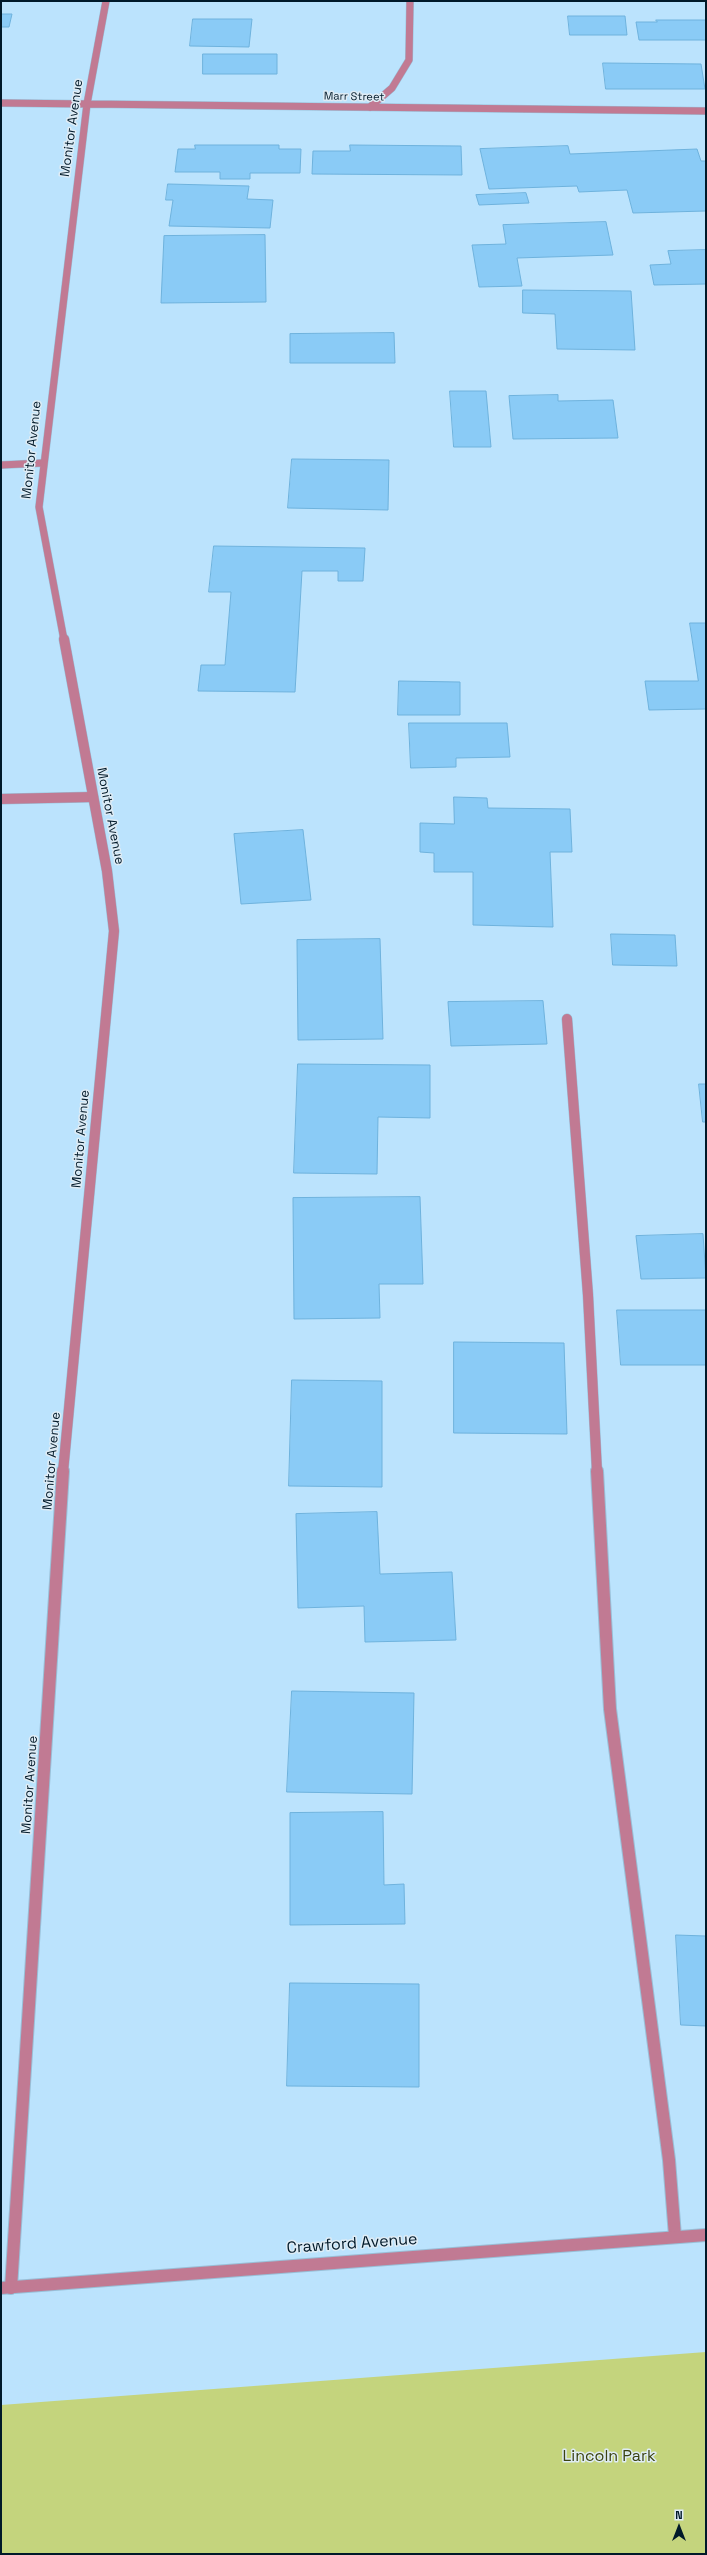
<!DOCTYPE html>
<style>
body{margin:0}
#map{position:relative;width:707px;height:2555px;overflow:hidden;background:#bbe3fd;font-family:"Space Grotesk",sans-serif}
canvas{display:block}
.frame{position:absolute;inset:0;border:2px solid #001929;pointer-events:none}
.north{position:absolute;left:659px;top:2507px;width:40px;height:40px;-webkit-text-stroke:3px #dfecf5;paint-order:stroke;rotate:0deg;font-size:11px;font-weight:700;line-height:16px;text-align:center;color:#001929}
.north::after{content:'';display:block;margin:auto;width:14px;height:18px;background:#001929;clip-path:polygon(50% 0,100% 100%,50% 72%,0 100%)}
</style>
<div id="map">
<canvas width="707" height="2555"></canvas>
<div class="frame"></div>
<div class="north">N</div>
</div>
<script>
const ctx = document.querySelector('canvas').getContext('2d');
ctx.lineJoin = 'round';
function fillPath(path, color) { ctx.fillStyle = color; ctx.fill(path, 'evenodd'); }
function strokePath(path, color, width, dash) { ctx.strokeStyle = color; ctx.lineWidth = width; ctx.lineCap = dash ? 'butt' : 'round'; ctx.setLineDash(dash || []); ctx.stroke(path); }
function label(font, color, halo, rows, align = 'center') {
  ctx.font = font + ' "Space Grotesk",sans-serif'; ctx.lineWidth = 3; ctx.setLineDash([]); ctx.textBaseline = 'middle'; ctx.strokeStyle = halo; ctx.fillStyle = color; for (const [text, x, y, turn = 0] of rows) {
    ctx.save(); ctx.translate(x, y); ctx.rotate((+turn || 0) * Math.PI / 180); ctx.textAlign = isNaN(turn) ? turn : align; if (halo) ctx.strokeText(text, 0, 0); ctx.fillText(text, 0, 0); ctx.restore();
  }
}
const green = new Path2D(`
 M706,2352V2554H1V2405Z`);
const building = new Path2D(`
 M1,14H12L9,27H1Z
 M568,16H625L627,35H570Z
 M193,19H252L249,47L190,46Z
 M656,20H706V40H639L636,22H657Z
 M203,54H277V74H203Z
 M603,63L701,64L705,89H606Z
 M195,145H279V149H301L300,173H250V179H220V172H175L178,149H195Z
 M350,145L461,146L462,175L312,174L313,151H350Z
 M568,146L570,154L697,149L701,161H706V211L633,213L627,190L579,192L577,186L489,189L480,149Z
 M168,184L249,186L247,199L273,200L270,228L169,226L173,200H166Z
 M526,193L529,203L479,205L476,195Z
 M606,222L613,255L517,258L522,286L479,287L472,245L506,244L503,225Z
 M265,235L266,302L161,303L164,236Z
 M706,250V284L654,285L650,265L671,264L668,251Z
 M523,290L631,291L635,350L557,349L555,314L523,313Z
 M394,333L395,363H290V334Z
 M450,391H486L491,447H454Z
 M558,395V401L613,400L618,438L513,439L509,396Z
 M292,459L389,460L388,510L288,508Z
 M214,546L365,548L363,581H338V571H302L295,692L198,691L201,665H225L231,592H209Z
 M690,623H706V709L649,710L645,681H698Z
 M399,681L460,682V715H398Z
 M409,723H507L510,757L456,758V767L411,768Z
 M454,797L487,798L488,808L570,809L572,852H550L553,927L473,925V872H434V853L420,852V823L454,824Z
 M303,830L311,900L241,904L234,834Z
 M611,934L675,935L677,966L613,965Z
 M380,939L383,1039L298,1040L297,940Z
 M543,1001L547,1044L451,1046L448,1002Z
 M298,1064L430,1065V1118L378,1117L377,1174L294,1173Z
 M699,1084H706V1122H703Z
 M420,1197L423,1284H379L380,1318L294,1319L293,1198Z
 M703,1234L706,1278L641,1279L636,1236Z
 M617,1310H706V1365H621Z
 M454,1342L564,1343L567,1434L454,1433Z
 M292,1380L382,1381V1487L289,1486Z
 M377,1512L380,1574L452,1572L456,1640L365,1642L364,1606L298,1608L296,1514Z
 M292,1691L414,1693L412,1794L287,1792Z
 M383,1812L384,1885L404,1884L405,1924L290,1925V1813Z
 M676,1935L706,1936V2026L681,2025Z
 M290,1983L419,1984V2087L287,2086Z`);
const serviceFar2 = new Path2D(`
 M370,107L392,88L409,60L410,1
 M1,465L43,463`);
const serviceFar1 = new Path2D(`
 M1,799L93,797
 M567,1019L588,1295L597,1472`);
const service = new Path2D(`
 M597,1471L610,1709L669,2160L675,2236`);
const minorFar2 = new Path2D(`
 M1,103L706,111
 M64,640L39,507L87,104L106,1`);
const minorFar1 = new Path2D(`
 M63,1472L114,931L107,871L64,639`);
const minor = new Path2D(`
 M11,2288L63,1471`);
const tertiary = new Path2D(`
 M1,2288L706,2235`);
const farStreetnames = [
 ["Marr Street",354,97,1]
];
const streetNames = [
 ["Monitor Avenue",72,128,-82],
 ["Monitor Avenue",32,450,-84],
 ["Monitor Avenue",110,816,79],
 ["Monitor Avenue",81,1139,-85],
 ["Monitor Avenue",52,1461,-85],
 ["Monitor Avenue",30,1785,-86]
];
const nearStreetnames = [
 ["Crawford Avenue",352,2244,-4]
];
const nearParknames = [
 ["Lincoln Park",609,2457]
];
fillPath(green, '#c4d47d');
fillPath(building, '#8acbf6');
strokePath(building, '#6eb2dd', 1);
strokePath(serviceFar2, '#99bfd7', 8);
strokePath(serviceFar1, '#99bfd7', 11);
strokePath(service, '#99bfd7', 14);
strokePath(minorFar2, '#99bfd7', 8);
strokePath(minorFar1, '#99bfd7', 11);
strokePath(minor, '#99bfd7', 14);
strokePath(tertiary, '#99bfd7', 14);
strokePath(serviceFar2, '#c17a93', 7);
strokePath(serviceFar1, '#c17a93', 10);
strokePath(service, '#c17a93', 12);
strokePath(minorFar2, '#c17a93', 7);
strokePath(minorFar1, '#c17a93', 10);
strokePath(minor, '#c17a93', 12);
strokePath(tertiary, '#c17a93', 12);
label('11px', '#001929', '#dfecf5', farStreetnames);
label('13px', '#001929', '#dfecf5', streetNames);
label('16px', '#001929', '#dfecf5', nearStreetnames);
label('16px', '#3a420f', '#dfecf5', nearParknames);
</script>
